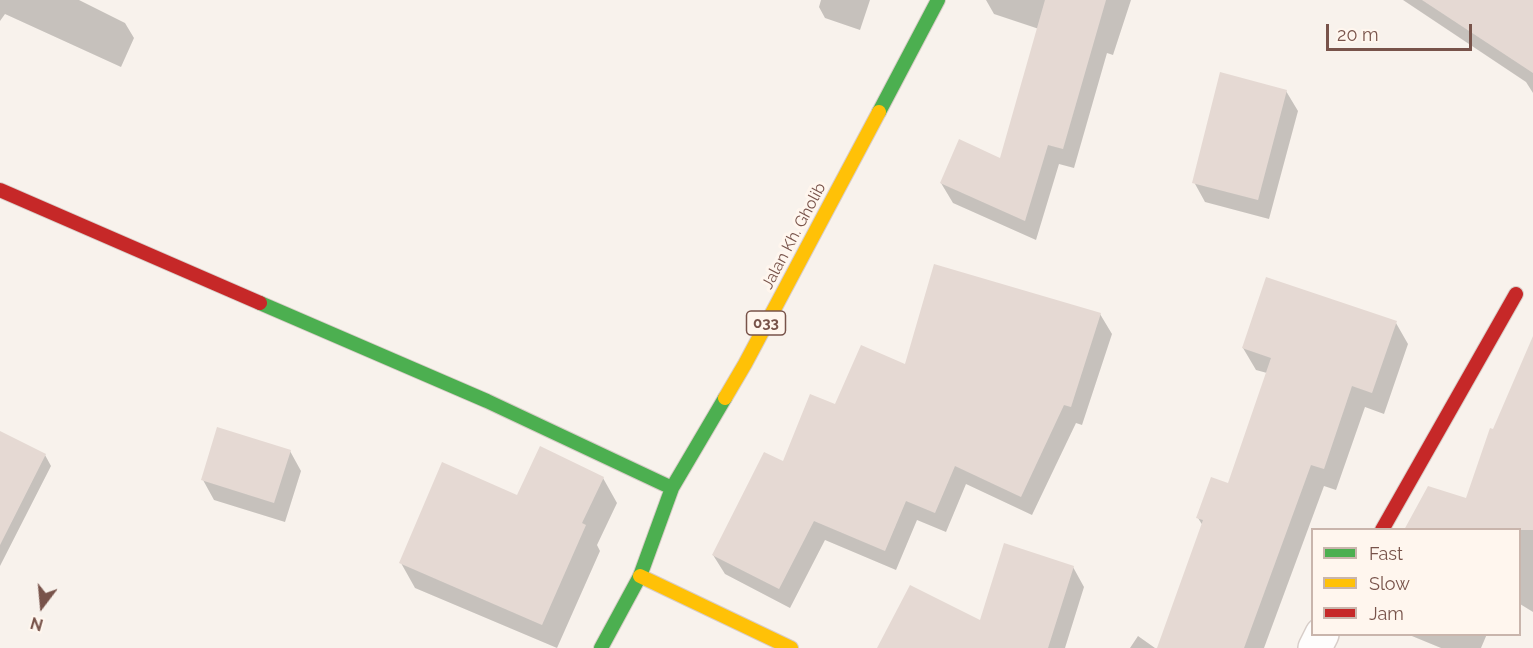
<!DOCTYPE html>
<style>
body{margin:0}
#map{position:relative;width:1533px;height:648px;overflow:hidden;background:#f8f2ec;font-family:Raleway,sans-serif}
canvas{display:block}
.legend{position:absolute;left:1311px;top:528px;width:210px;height:108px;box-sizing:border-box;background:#fff6ee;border:2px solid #c9b5ac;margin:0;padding:8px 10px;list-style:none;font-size:18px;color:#78534a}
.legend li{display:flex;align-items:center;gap:12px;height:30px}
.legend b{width:30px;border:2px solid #c9b5ac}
.north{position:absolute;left:12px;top:576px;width:60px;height:60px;-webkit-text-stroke:4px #fff6ee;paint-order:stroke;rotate:196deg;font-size:16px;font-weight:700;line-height:24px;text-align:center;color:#78534a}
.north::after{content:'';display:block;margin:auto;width:21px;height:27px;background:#78534a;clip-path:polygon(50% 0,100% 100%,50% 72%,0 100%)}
.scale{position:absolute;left:1326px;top:24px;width:146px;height:27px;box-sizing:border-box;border:3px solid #78534a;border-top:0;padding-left:8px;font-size:18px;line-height:21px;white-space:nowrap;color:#78534a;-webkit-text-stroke:4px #fff6ee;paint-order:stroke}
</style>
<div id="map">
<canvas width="1533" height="648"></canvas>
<ul class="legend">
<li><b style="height:8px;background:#4caf50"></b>Fast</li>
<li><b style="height:8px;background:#ffc107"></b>Slow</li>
<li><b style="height:8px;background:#c62828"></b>Jam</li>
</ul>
<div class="north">N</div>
<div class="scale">20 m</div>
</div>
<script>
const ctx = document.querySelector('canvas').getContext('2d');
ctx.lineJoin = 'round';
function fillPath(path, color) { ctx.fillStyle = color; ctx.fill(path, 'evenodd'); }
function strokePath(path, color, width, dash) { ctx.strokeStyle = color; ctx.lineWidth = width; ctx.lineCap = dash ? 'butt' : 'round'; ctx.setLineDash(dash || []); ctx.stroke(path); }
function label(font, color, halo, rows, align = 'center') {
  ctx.font = font + ' Raleway,sans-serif'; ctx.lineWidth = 6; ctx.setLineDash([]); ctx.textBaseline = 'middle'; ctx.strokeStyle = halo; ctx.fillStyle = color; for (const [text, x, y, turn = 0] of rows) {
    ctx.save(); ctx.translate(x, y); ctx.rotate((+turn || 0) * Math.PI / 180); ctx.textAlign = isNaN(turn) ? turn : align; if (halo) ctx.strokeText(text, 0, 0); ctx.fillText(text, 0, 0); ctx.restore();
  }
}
const shadow = new Path2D(`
 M0,0H79L125,23L134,38L121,67L5,14L0,21Z
 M821,0H870L860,30L825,18L819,7Z
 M986,0H1131L1113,55L1107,53L1074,168L1059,164L1036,240L953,203L941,183L1001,160L1039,29L994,14Z
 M1403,0H1533V93L1526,82Z
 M1286,91L1298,111L1269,219L1205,202L1194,182Z
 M1100,314L1112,334L1082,425L1076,423L1032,515L966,484L946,532L917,520L896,570L825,540L790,608L725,574L713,555L783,463L836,406L906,366Z
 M1396,323L1408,344L1384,414L1365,407L1336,490L1324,486L1264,648H1159L1203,526L1198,518L1229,485L1267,373L1256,370L1243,348Z
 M1533,373V612L1520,604V530L1467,500L1494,431Z
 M0,435L45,455L51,466L0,566Z
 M290,451L301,471L285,522L214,500L203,480Z
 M603,478L617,503L597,545L600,551L557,648L415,588L401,563Z
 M1073,567L1084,587L1065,648H879L981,623Z
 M1407,634H1487L1481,648H1441Z
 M1138,636L1155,648H1130Z`);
const building = new Path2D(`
 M1045,0H1106L1063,149L1048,145L1025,221L940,183L959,139L1000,158Z
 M1422,0H1533V73Z
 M1220,72L1287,90L1258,200L1192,183Z
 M934,264L1101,313L1071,407L1064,405L1021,497L955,466L935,513L906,501L885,551L814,521L779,589L712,555L764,452L783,461L810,394L835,404L861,345L905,364Z
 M1266,277L1397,321L1372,393L1352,386L1324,469L1311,465L1244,648H1157L1203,520L1196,518L1211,477L1228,483L1271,358L1242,348Z
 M1533,336V530H1404L1428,486L1466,498L1490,428L1493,429Z
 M217,427L291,450L274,503L201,480Z
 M0,431L46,454L0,545Z
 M540,446L604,477L582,523L586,525L542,625L399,563L442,462L517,495Z
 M1004,543L1074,566L1048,648H877L910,585L980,620Z`);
const street = new Path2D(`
 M1315,648L1322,634`);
const fast = new Path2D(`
 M879,112L938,0
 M260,303L487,401L672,488
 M601,648L640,576L672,488L725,398`);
const slow = new Path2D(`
 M725,398L745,364L879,112
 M640,576L791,648`);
const jam = new Path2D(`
 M0,190L260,303
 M1382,530L1516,294`);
const shields = [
 [766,323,39]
];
const shieldNames = [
 ["033",766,323]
];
const streetNames = [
 ["Jalan Kh. Gholib",794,236,-62]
];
fillPath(shadow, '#0003');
fillPath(building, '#e5d9d3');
strokePath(street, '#d7cdc8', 36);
strokePath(fast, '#d8cdc8', 16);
strokePath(slow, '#d8cdc8', 16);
strokePath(jam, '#d8cdc8', 16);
strokePath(street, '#fefdfc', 33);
strokePath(fast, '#4caf50', 14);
strokePath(slow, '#ffc107', 14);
strokePath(jam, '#c62828', 14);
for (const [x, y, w] of shields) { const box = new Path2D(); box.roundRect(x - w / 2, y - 12, w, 24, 4.5); ctx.fillStyle = '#fff6ee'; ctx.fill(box); strokePath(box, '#78534a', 1.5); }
label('bold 15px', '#78534a', null, shieldNames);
label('16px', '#78534a', '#fff6ee', streetNames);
</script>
